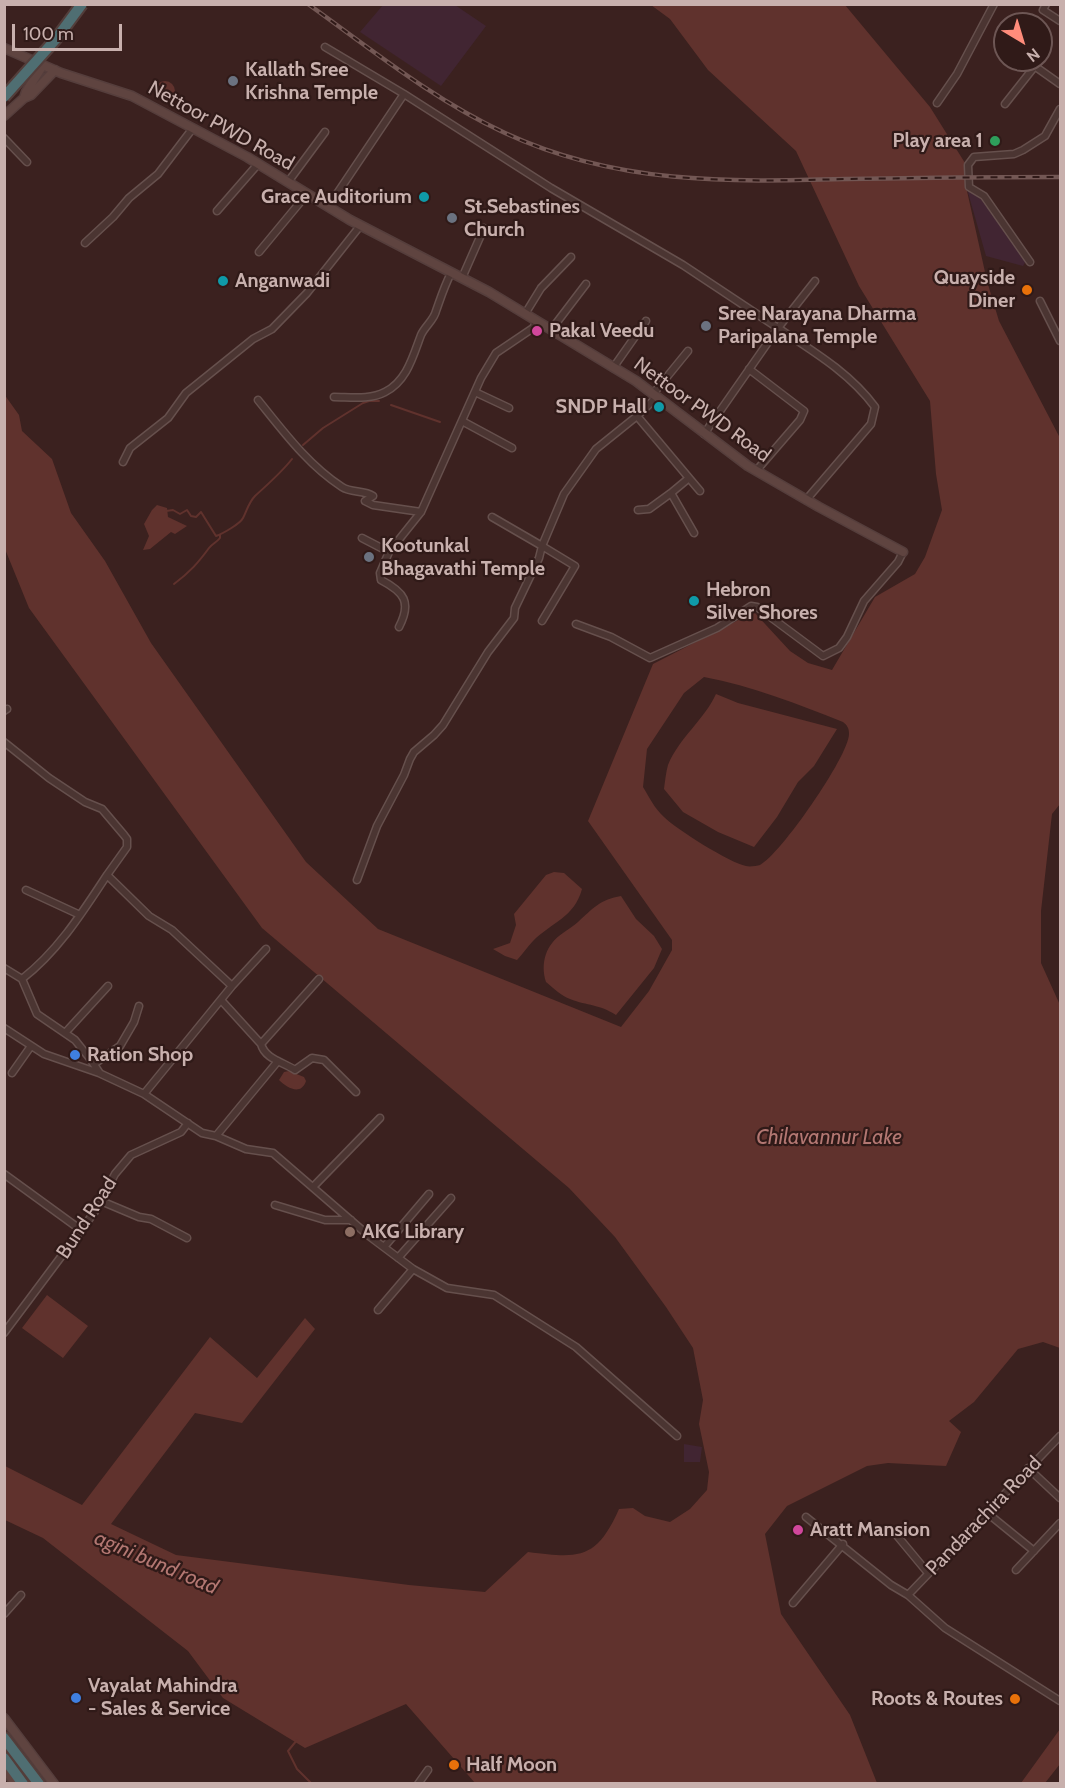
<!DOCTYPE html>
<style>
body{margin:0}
#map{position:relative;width:1065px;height:1788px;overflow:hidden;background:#3b211f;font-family:Cabin,sans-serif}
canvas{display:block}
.frame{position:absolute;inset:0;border:6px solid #c8b0ad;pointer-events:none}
.north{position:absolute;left:993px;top:12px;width:60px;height:60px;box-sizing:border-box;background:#301a18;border:2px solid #6d5654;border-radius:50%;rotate:142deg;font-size:16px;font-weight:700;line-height:24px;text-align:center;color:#c8b0ad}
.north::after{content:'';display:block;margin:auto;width:21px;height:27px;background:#ff8c7b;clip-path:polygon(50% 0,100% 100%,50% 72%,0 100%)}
.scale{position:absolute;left:12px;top:24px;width:110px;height:27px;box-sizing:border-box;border:3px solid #c8b0ad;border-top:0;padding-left:8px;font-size:18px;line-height:21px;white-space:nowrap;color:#c8b0ad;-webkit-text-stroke:4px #301a18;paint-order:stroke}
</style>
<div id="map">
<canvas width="1065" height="1788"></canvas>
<div class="frame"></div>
<div class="north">N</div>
<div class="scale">100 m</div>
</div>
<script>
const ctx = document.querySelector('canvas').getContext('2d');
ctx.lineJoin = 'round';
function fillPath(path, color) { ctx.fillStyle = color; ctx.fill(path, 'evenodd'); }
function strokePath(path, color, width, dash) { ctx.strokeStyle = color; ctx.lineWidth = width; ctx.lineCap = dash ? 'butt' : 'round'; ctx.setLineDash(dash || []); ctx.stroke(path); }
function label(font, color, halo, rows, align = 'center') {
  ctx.font = font + ' Cabin,sans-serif'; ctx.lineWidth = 4.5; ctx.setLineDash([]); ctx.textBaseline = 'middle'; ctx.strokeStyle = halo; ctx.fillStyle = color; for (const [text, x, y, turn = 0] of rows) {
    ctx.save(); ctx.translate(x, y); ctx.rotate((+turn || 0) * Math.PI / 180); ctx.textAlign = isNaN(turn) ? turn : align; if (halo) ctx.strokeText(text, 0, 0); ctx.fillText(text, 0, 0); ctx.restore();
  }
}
const green = new Path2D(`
 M383,5H455L486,26L441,86L360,32Z
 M967,189L981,199L1026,261L1023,266L986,256Z
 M684,1444L702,1447L700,1462H684Z`);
const water = new Path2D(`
 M651,5H845L930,107L965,163V182L987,281L999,321L1060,438V804L1052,814L1041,911V963L1060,1005V1348L1043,1342L1018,1349L974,1402L949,1421L961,1432L946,1466L888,1463L867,1466L787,1506L765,1534L781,1614L850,1715L877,1783H475L406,1704L305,1748L223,1698L188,1651L43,1538L5,1520V1466L82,1505L210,1337L257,1378L305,1318L315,1329L242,1423L195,1413L111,1524L176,1555L409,1585L485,1592L528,1552C578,1558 596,1561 619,1509L633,1508L645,1516L670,1522L690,1509L707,1490L709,1472L699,1424L703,1400L693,1348L666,1307L615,1237L569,1188L262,928L29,608L5,549L4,394L19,415L22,431L52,459L71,513L105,561L151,643L306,862L378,929L621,1027L649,991L672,950V940L588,821L653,664L754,612L790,651L808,663L832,670L875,597L915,574L925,557L942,510L936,474L930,401L859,286L796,151L708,70L670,19ZM704,677C752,686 798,704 843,722C847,725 849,728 849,734C849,756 780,855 760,865C757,866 749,867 746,866C730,863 676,829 664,817C655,809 649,797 643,787L647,749L684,693Z
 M155 91a10 10 0 1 1 20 0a10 10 0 1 1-20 0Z
 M157,505L167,508L168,517L187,526L175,534L171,532L150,549L143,550L149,536L144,524L152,510Z
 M716,694L738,703L837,729L814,766L798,782L777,817L754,847L718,832L683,812L664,789C665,781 666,772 668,765C679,738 704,720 716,694Z
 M554,872L564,873L582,889C574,918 552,922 533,941C527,947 523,954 517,960L505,956L493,949L510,943L516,925L514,914L546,875Z
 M621,896L636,919L654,936L662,949L654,968L616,1015C599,1004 588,1006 570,999C562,996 553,988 546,982C540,963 546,944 563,933C568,929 574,926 578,922C592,909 601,899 621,896Z
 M289,1071L304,1077L306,1081C301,1096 287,1088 279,1080L284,1072Z
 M47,1295L88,1326L63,1358L22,1328Z
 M1060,1729V1764L1045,1783H1021Z`);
const stream = new Path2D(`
 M391,405L440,422
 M303,445L323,428L363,403L369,401H379
 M166,511L173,510L180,514L187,510L191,516L196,517L201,512L216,536C222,534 240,524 243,518C247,510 249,502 255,496C268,484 281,473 292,459
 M174,584C190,572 198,563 209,548C212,544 217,542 220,538V535
 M297,1740L288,1751L297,1769L312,1784`);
const street = new Path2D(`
 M1046,4L1043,10L1060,21
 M325,47L404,94L551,188L683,265L778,328L815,281
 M1026,60L1060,84
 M937,103L957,74L994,4
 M1005,104L1035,66
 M4,138L27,162
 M288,182L325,132
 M328,207L404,94
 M217,211L258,164
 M85,243L113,217L129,198L158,174L193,128
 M259,252L307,194
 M1030,262L984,196L969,187L968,165L974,157L1014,154L1023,150L1045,136L1060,109
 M462,278L484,228
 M1040,301L1060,341
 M525,314L541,288L571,257
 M551,330L586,284
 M613,368L646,321
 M749,369L804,411L800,420L756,471
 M475,392L509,408
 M653,394L688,351
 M334,397C350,397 370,400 385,392C407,381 413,356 421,335C425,326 434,320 436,311C441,297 444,287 451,273
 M657,397L637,416L689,478L671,493L694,533
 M258,400C283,431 308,465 342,487C351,493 364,490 373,496L365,501L373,505L421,512
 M462,421L512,448
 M704,434L778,328C813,351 850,373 875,407L871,424L806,500
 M123,462L130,448L168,418L186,393L253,339L272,329L307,293L360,226
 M689,478L700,491
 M638,510L649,509L671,493
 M492,517L542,546L564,494L596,449L637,416
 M362,538L389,552
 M576,624L611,637L650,658L717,628L751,606L757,607L823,656L839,648L847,637L864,601L898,562L903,552
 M399,627C412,602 404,592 381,580L380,573L389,552L421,512L481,378L496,353L533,328L537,321
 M4,711L7,709
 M4,742L49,778L85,802L102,809L124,835L127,839V847L107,875L149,916L172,930L232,986
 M357,880L377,826L404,775L410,759L414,752L434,735L443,725L488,652L514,618L515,608L539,558L542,546L575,566L542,621
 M26,890L80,915
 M4,968L22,979L37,1014L75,1040L91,1060L99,1072
 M22,979C58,951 82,913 107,875
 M319,979L261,1044C265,1059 283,1062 295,1070L312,1058L324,1060L356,1092
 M221,1000L261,1044
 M4,1028L44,1054L99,1073L144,1094L202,1133L216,1136L246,1149L273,1153L369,1236L413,1269L447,1288L494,1295L576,1347L677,1436
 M65,1033L108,986
 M94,1064L120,1046L134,1022L139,1006
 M12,1073L31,1046
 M144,1094L232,986L266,949
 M216,1136L278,1061
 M4,1174L81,1230
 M313,1187L380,1118
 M101,1201L139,1217L151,1219L187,1238
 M275,1205L325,1220H351
 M384,1247L429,1194
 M398,1258L451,1198
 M378,1310L413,1269
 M4,1333L96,1210L115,1174L131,1155L181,1132L188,1123
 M1028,1468L1060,1498
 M986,1512L1034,1551
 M806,1517L891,1585L908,1595L945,1628L1060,1701
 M894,1532L928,1573
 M1016,1570L1060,1523
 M908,1595L1060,1436
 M793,1603L843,1544
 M4,1614L21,1595
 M418,1784L428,1770`);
const secondary = new Path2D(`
 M4,48L61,73L132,96L247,157L350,220L489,292L636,381L748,466L819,507L903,552
 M43,65L26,92L24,98L31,95L55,70
 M4,116L24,98
 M4,1718L54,1784
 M4,1769L16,1784`);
const highway = new Path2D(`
 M4,1738L39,1784
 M4,1758L23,1784`);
const rail = new Path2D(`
 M308,4C372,50 434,100 505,133C617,185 728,182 848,179C919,178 989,177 1060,177`);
const highwayBridge = new Path2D(`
 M4,97L56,39L82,4`);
const markers = [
 [233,81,6,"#6b7280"],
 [995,141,6,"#2e9e5b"],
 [424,197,6,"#0f9aa8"],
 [452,218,6,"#6b7280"],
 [223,281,6,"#0f9aa8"],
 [1027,290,6,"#e8710a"],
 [706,326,6,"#6b7280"],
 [537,331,6,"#d1479c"],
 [659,407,6,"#0f9aa8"],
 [369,557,6,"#6b7280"],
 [694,601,6,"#0f9aa8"],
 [75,1055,6,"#3f7fe0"],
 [350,1232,6,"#8d6e63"],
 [798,1530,6,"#d1479c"],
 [76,1698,6,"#3f7fe0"],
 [1015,1699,6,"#e8710a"],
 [454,1765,6,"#e8710a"]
];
const poiNames = [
 ["Kallath Sree",245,70],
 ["Krishna Temple",245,93],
 ["Play area 1",983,141,"right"],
 ["Grace Auditorium",412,197,"right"],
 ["St.Sebastines",464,207],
 ["Church",464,230],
 ["Quayside",1015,278,"right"],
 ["Diner",1015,301,"right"],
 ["Anganwadi",235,281],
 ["Sree Narayana Dharma",718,314],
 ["Paripalana Temple",718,337],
 ["Pakal Veedu",549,331],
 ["SNDP Hall",647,407,"right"],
 ["Kootunkal",381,546],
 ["Bhagavathi Temple",381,569],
 ["Hebron",706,590],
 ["Silver Shores",706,613],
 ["Ration Shop",87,1055],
 ["AKG Library",362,1232],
 ["Aratt Mansion",810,1530],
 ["Vayalat Mahindra",88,1686],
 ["- Sales & Service",88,1709],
 ["Roots & Routes",1003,1699,"right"],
 ["Half Moon",466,1765]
];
const streetNames = [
 ["Nettoor PWD Road",221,126,29],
 ["Nettoor PWD Road",702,410,36],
 ["Bund Road",87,1218,-57],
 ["Pandarachira Road",984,1516,-46]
];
const waterNames = [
 ["Chilavannur Lake",829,1138],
 ["agini bund road",156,1563,23]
];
fillPath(green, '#412532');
fillPath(water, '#60322d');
strokePath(stream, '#60322d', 2);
strokePath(street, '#66504d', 9);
strokePath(secondary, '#553e3c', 11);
strokePath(highway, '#533d3a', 14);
strokePath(street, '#4b3532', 6);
strokePath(secondary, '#5f4440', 8);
strokePath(highway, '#4f6e72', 10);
strokePath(rail, '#735754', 4.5);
strokePath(rail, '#301a18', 2, [7]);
strokePath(highwayBridge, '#533d3a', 14, []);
strokePath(highwayBridge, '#4f6e72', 10);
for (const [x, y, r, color] of markers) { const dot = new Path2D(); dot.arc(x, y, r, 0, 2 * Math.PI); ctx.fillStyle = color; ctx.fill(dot); strokePath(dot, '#301a18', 2); }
label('bold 20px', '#c8b0ad', '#301a18', poiNames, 'left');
label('20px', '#c8b0ad', '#301a18', streetNames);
label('italic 21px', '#b37772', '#301a18', waterNames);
</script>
